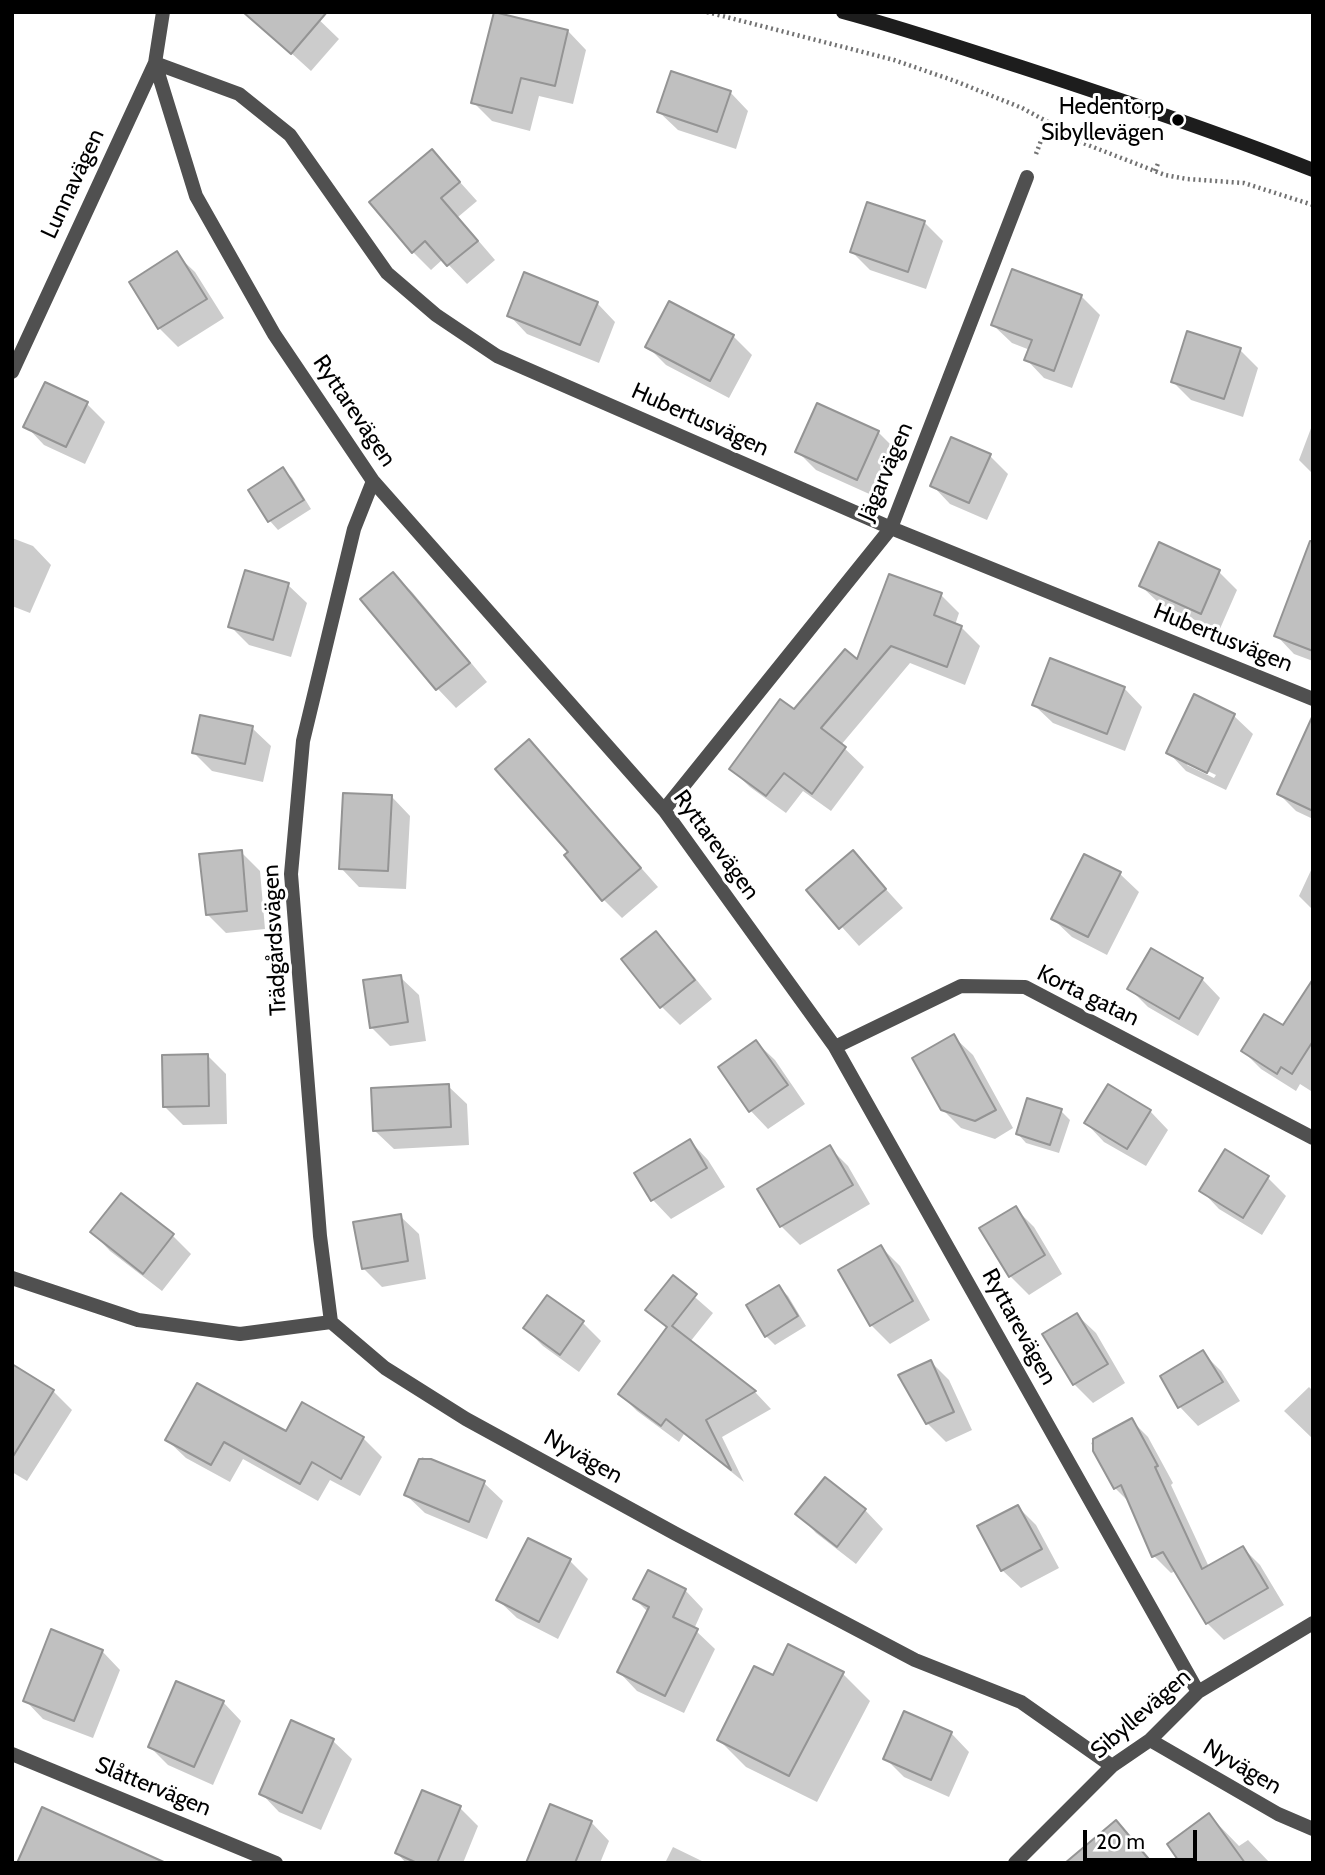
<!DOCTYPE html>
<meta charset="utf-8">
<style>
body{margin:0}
#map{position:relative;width:1325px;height:1875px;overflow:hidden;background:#fff;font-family:Cabin,sans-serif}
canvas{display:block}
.frame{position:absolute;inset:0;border:14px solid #000;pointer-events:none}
.scale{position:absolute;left:1083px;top:1830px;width:114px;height:32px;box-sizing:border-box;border:4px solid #000;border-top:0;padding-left:9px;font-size:21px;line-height:24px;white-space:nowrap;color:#000;-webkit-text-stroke:5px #fff;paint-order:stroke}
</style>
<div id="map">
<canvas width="1325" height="1875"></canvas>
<div class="frame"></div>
<div class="scale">20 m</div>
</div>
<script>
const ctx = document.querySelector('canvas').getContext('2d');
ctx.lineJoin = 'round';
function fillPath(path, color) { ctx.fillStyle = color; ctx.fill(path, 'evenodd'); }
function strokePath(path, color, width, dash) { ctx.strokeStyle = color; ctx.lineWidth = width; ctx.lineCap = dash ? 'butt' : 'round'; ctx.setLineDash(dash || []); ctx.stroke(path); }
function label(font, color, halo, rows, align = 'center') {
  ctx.font = font + ' Cabin,sans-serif'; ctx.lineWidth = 6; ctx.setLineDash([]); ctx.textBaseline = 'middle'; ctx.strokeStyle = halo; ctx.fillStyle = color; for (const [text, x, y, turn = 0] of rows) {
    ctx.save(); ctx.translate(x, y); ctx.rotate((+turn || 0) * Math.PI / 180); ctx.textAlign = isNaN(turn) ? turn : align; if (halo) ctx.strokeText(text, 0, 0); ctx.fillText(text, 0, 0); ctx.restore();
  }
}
const shadow = new Path2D(`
 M246,12H311L339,39L311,71Z
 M568,31L586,50L573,104L539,96L530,131L492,121L473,102Z
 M730,92L748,111L736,149L678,130L659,112Z
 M432,151L477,201L458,217L495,260L467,284L443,259L431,270L413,252Z
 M924,222L943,241L926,289L870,270L852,252Z
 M176,254L195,272L224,318L178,347L159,328Z
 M1081,296L1100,315L1072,388L1044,378L1026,359L1030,350L1012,343L993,325Z
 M597,303L615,322L599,363L527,334L509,315Z
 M670,303L733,336L752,355L729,398L666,365L647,346Z
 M1240,350L1258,368L1243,417L1191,400L1173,382Z
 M87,404L105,422L85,464L44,445L26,426Z
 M1313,423V474L1299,460Z
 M878,432L897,451L876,497L816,470L797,451Z
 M990,456L1008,474L987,520L950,504L932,485Z
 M283,470L292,478L311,509L278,530L270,521L250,490Z
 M12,538L33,546L51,565L30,613L12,606Z
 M1219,572L1237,590L1219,631L1160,604L1141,586Z
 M393,574L412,592L487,682L456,708L438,689L363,599Z
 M288,585L307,603L291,657L249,645L230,626Z
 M1313,586V661L1294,654L1276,635Z
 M941,595L959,613L955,625L961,627L980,646L965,685L910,663L841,745L864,767L831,811L803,791L786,813L750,787L731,769L794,711Z
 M1124,688L1142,707L1125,751L1053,723L1034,705Z
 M1195,696L1234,716L1253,734L1226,790L1186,771L1168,752ZM1187,761L1216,775L1214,778L1187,765Z
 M252,728L271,746L263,782L212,771L193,752Z
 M529,741L658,887L622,918L604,900Z
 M1313,744V819L1296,811L1279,794Z
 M392,797L410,816L406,889L359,887L341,868Z
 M241,852L260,871L265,929L226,933L207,914Z
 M853,853L903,908L859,946L809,890Z
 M1085,856L1120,874L1139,892L1107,955L1072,937L1053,919Z
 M1313,866V910L1299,896Z
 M656,933L674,952L712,999L680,1025L662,1007L623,959Z
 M400,977L419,995L426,1041L390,1046L371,1027Z
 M1202,979L1220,998L1198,1036L1148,1007L1129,988Z
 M1313,982V1088L1311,1091L1300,1084L1296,1091L1261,1069L1243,1051L1284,1028Z
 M954,1037L973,1055L1013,1128L995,1139L961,1128L942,1109Z
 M756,1042L775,1060L805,1104L768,1129L750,1110Z
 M207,1055L226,1074L227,1124L183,1125L164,1106Z
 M448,1086L467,1104L469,1145L394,1149L375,1131Z
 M1028,1100L1061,1111L1070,1120L1059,1153L1026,1143L1018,1134Z
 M1150,1111L1168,1130L1146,1166L1104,1142L1086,1123Z
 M690,1141L708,1160L725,1187L671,1219L653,1200L637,1173Z
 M830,1148L848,1166L870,1204L800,1245L781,1226L760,1189Z
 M1268,1178L1286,1196L1262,1235L1219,1209L1201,1190Z
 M1016,1209L1034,1227L1062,1274L1029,1295L1010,1276Z
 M400,1216L419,1234L426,1279L382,1287L363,1268Z
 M92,1232L173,1236L191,1254L162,1291L110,1251Z
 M881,1247L900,1266L930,1320L890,1344L871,1325Z
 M673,1278L713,1313L690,1342L755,1392L771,1409L722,1437L744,1482L684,1434L679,1442L637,1411L620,1394L668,1329L648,1310Z
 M779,1287L788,1296L806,1326L775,1345L766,1336Z
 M1077,1315L1096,1333L1125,1383L1093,1403L1074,1384Z
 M583,1323L601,1341L579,1372L543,1346L525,1328Z
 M1203,1353L1221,1371L1240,1401L1198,1426L1180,1407L1162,1377Z
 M931,1362L949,1380L972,1430L946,1442L927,1423Z
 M12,1367L53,1391L72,1410L27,1481L12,1472Z
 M1309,1387L1313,1391V1439L1284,1411Z
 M1131,1420L1148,1437L1173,1483L1171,1485L1209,1567L1243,1548L1260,1565L1284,1605L1224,1640L1207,1623L1176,1571L1171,1573L1154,1556L1131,1504L1115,1488L1091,1443Z
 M286,1434L363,1438L382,1457L360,1496L330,1480L318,1501L243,1459L230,1482L186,1458L167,1440Z
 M422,1457L484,1483L503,1501L487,1539L425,1513L406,1495Z
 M825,1479L865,1510L883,1529L856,1564L816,1533L798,1514Z
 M1018,1507L1036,1525L1059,1568L1021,1588L1002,1570Z
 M570,1561L588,1579L558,1639L517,1618L498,1600Z
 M685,1590L703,1609L694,1629L715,1649L684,1713L637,1691L619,1672L648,1612L635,1599Z
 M102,1651L120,1670L93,1738L43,1719L25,1700Z
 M843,1674L870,1701L817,1802L746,1767L719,1740L773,1677Z
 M223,1702L241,1721L213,1785L168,1765L150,1747Z
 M951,1733L969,1752L949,1797L904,1777L886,1759Z
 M333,1741L352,1759L321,1830L279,1812L261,1793Z
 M460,1808L478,1826L463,1863H406L397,1853Z
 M1209,1815L1239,1846L1248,1840L1270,1863H1183Z
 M591,1822L609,1841L600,1863H527Z
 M1116,1822L1154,1863H1070Z
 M673,1847L706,1863H665Z`);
const building = new Path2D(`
 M243,12H327L291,54Z
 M494,12L568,30L555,86L521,78L512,113L471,103Z
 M671,71L731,91L717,132L657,112Z
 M432,149L460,182L441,198L478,241L447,266L425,241L412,253L369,202Z
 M867,202L925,221L908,272L850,252Z
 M177,251L207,299L158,329L129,282Z
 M1012,269L1082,295L1054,371L1024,360L1032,340L991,325Z
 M524,272L598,302L580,345L507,316Z
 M669,301L734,335L710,381L645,347Z
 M1187,331L1241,348L1224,399L1171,382Z
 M45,382L88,402L66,447L23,427Z
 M817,403L879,431L857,480L795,452Z
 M951,437L991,454L969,503L930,486Z
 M283,467L304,500L268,522L248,490Z
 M1310,541H1313V651L1274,636Z
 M1159,542L1220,570L1201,614L1139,586Z
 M245,570L289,583L273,640L228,627Z
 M393,572L470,663L436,690L360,599Z
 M889,574L942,593L934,615L962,626L947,667L891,646L821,728L846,747L812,794L784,773L766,796L729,769L780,699L794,709L845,649L857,659Z
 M1050,658L1125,687L1107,734L1032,705Z
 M1194,694L1235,714L1207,773L1166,753Z
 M200,715L253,726L245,764L192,753Z
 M1313,715V811L1277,794Z
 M529,739L641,868L602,901L564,855L568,852L495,769Z
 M343,793L392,795L388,871L339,869Z
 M242,850L247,911L206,915L199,854Z
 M853,850L886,889L839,929L806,890Z
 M1084,854L1121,872L1088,937L1051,919Z
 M656,931L695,980L660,1008L621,959Z
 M1151,948L1203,978L1179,1019L1127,989Z
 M401,975L408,1022L370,1028L363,980Z
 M1313,979V1041L1292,1074L1281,1067L1277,1074L1241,1051L1264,1014L1283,1025Z
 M954,1034L996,1110L975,1121L941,1110L912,1058Z
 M756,1040L788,1085L749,1112L718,1067Z
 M208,1054L209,1106L163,1107L162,1055Z
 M449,1084L451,1127L373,1131L371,1088Z
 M1108,1084L1151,1110L1127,1149L1084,1123Z
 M1027,1098L1062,1109L1050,1145L1016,1134Z
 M690,1139L707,1168L651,1201L634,1173Z
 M830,1145L853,1185L780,1227L757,1189Z
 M1225,1149L1269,1176L1243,1218L1199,1191Z
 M121,1193L174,1234L143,1274L90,1232Z
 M1016,1206L1045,1255L1009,1277L979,1228Z
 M401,1214L408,1261L362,1269L353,1222Z
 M881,1245L913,1301L870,1326L838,1270Z
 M673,1275L697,1294L672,1326L756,1391L706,1420L731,1470L666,1419L661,1426L618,1394L667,1327L645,1310Z
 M779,1285L798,1316L765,1337L746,1305Z
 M547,1295L584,1321L560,1355L523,1328Z
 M1077,1313L1108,1364L1073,1385L1042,1334Z
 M1203,1350L1223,1382L1178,1408L1160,1376Z
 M931,1360L954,1412L926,1424L898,1375Z
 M12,1364L54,1390L12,1458Z
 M197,1383L286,1431L302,1402L364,1437L341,1479L312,1462L300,1484L224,1442L211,1465L165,1440Z
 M1132,1418L1158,1466L1155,1467L1202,1569L1243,1546L1268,1588L1206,1624L1163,1552L1152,1557L1121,1485L1114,1489L1093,1451V1439Z
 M419,1459H431L485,1481L469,1522L404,1495Z
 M825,1477L866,1509L837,1547L795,1514Z
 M1018,1505L1042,1549L1001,1571L977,1526Z
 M528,1538L571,1559L539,1622L496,1600Z
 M648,1570L686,1589L673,1617L698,1629L665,1696L617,1672L649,1607L633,1599Z
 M51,1629L103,1650L74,1721L23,1701Z
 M788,1644L844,1672L789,1776L717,1740L754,1666L773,1675Z
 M176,1681L224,1701L194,1767L148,1747Z
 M904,1711L952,1732L931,1780L883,1759Z
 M291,1720L334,1739L302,1813L259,1794Z
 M422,1790L461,1806L437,1863H417L395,1853Z
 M550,1804L592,1821L575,1863H526Z
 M42,1807L166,1863H17Z
 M1209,1813L1245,1863H1180L1167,1844Z
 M1116,1820L1152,1863H1065Z`);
const path = new Path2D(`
 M707,12L894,60L955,81L1022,108L1048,122L1075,140L1165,175L1187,179L1244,183L1313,205
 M1036,154L1048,122
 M1155,171L1159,161`);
const street = new Path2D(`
 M155,63L196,196L274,334L373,481L664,810L835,1047L1198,1692
 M155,63L239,94L290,135L387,273L436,315L497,356L891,528L1313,699
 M12,372L155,63L163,12
 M664,810L891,528L1027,177
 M835,1047L961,986L1025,987L1313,1138
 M12,1278L138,1320L240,1334L331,1322L385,1368L466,1419L676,1534L915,1660L1021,1702L1112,1766
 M331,1322L320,1236L291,874L303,741L354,529L373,481
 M1150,1740L1278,1814L1313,1829
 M12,1754L276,1863
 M1015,1863L1112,1766L1150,1740L1198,1692L1313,1623`);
const secondary = new Path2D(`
 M843,12C903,28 962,48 1021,67C1119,99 1217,132 1313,170`);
const markers = [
 [1178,120,7,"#000"]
];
const poiNames = [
 ["Hedentorp",1164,107],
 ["Sibyllevägen",1164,133]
];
const streetNames = [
 ["Lunnavägen",73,184,-65],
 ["Ryttarevägen",354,411,56],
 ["Hubertusvägen",700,420,24],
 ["Jägarvägen",886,472,-67],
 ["Hubertusvägen",1223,638,22],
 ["Ryttarevägen",716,845,54],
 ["Trädgårdsvägen",275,940,-93],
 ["Korta gatan",1088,996,26],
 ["Ryttarevägen",1019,1327,61],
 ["Nyvägen",583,1457,29],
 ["Sibyllevägen",1141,1714,-41],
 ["Nyvägen",1242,1767,30],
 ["Slåttervägen",153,1787,22]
];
fillPath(shadow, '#0003');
fillPath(building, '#c0c0c0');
strokePath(building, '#949494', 2);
strokePath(path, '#727272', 4.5, [2, 3.5]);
strokePath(street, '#505050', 14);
strokePath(secondary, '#1d1d1d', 14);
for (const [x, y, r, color] of markers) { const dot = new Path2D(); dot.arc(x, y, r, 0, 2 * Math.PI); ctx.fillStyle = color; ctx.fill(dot); strokePath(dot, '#fff', 2.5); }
label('23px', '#000', '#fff', poiNames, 'right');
label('23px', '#000', '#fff', streetNames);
</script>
